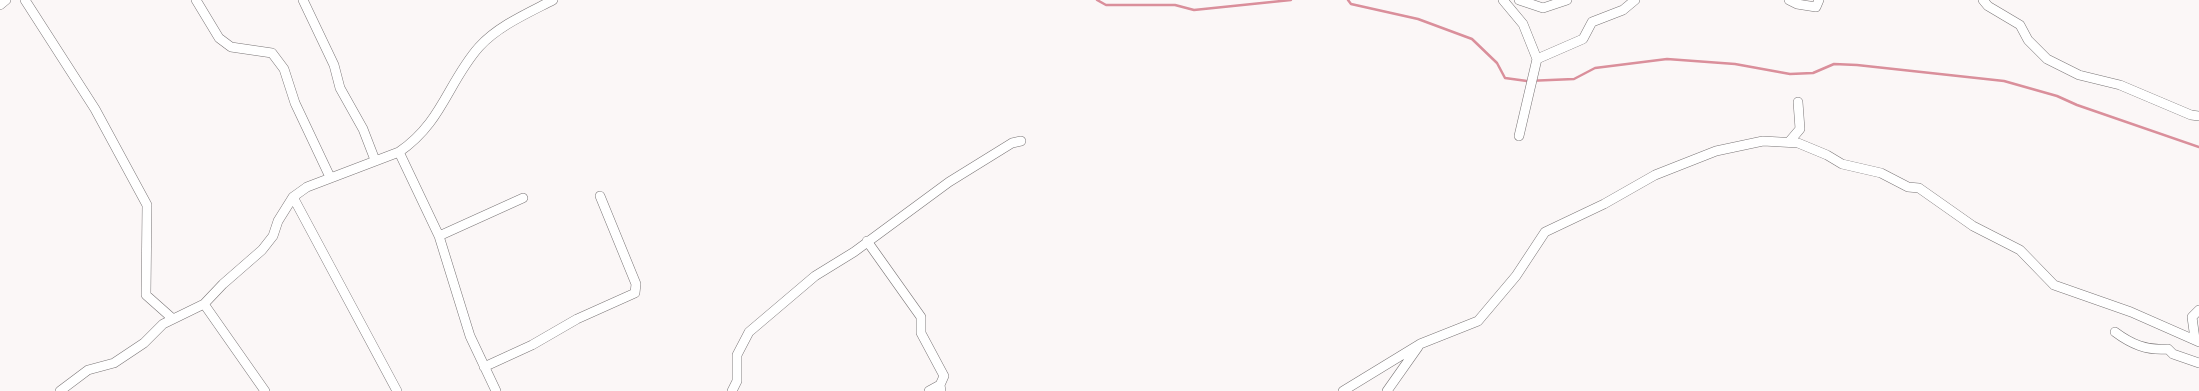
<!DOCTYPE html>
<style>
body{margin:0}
canvas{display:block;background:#fbf7f7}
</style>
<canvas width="2199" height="391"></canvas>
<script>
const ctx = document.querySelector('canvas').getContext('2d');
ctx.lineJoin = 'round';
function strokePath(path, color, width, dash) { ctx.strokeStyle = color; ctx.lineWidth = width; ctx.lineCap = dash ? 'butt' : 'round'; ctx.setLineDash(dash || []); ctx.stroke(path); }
const stream = new Path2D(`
 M1097,0L1106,5H1175L1194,10L1291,0
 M1348,0L1351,4L1418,19L1472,39L1497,63L1505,78L1527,81L1574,79L1595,68L1667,59L1735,64L1790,74L1813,73L1834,64L1857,65L2004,81L2057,96L2077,105L2199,147`);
const minor = new Path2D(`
 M25,0L95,109L147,205L146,295L173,319
 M196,0L219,38L231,47L272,53L284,69L295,103L330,177
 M303,0L334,65L340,88L363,129L375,160
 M1503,0L1523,24L1537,59L1519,136
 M1519,0L1543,8L1567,0
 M1789,0L1797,4L1816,7L1819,0
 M1983,0L1988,6L2020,25L2028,40L2047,59L2079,75L2120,85L2191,115L2199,116
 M0,5L6,0
 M1537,59L1583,39L1592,22L1623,10L1635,0
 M1789,142L1800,129L1798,102
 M399,152L439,236L470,336L496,391
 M293,197L397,391
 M439,236L523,198
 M867,241L921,317V333L944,376L940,385L941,391
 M204,304L265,391
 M2115,332C2131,344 2147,351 2168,349L2173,354L2199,363
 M2195,339L2192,317L2199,310
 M484,367L532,345L577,319L635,293L636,284L600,196
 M60,391L88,370L114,363L144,343L163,324L204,304L223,284L262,250L273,236L278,221L293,197L307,187L399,152C442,123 448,82 479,47C498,26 528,13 553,0
 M732,391L737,381V355L749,332L815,276L854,252L949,182L1012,143L1021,141
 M929,391L940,385
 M1343,391L1420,344L1478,321L1516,276L1545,232L1604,204L1655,175L1716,151L1763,141L1798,143L1827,155L1842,164L1881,173L1908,187L1919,188L1973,226L2020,250L2054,285L2131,312L2199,342
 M1387,391L1418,347`);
strokePath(stream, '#da8f9b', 2.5);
strokePath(minor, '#7a7677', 10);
strokePath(minor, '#fff', 9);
</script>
